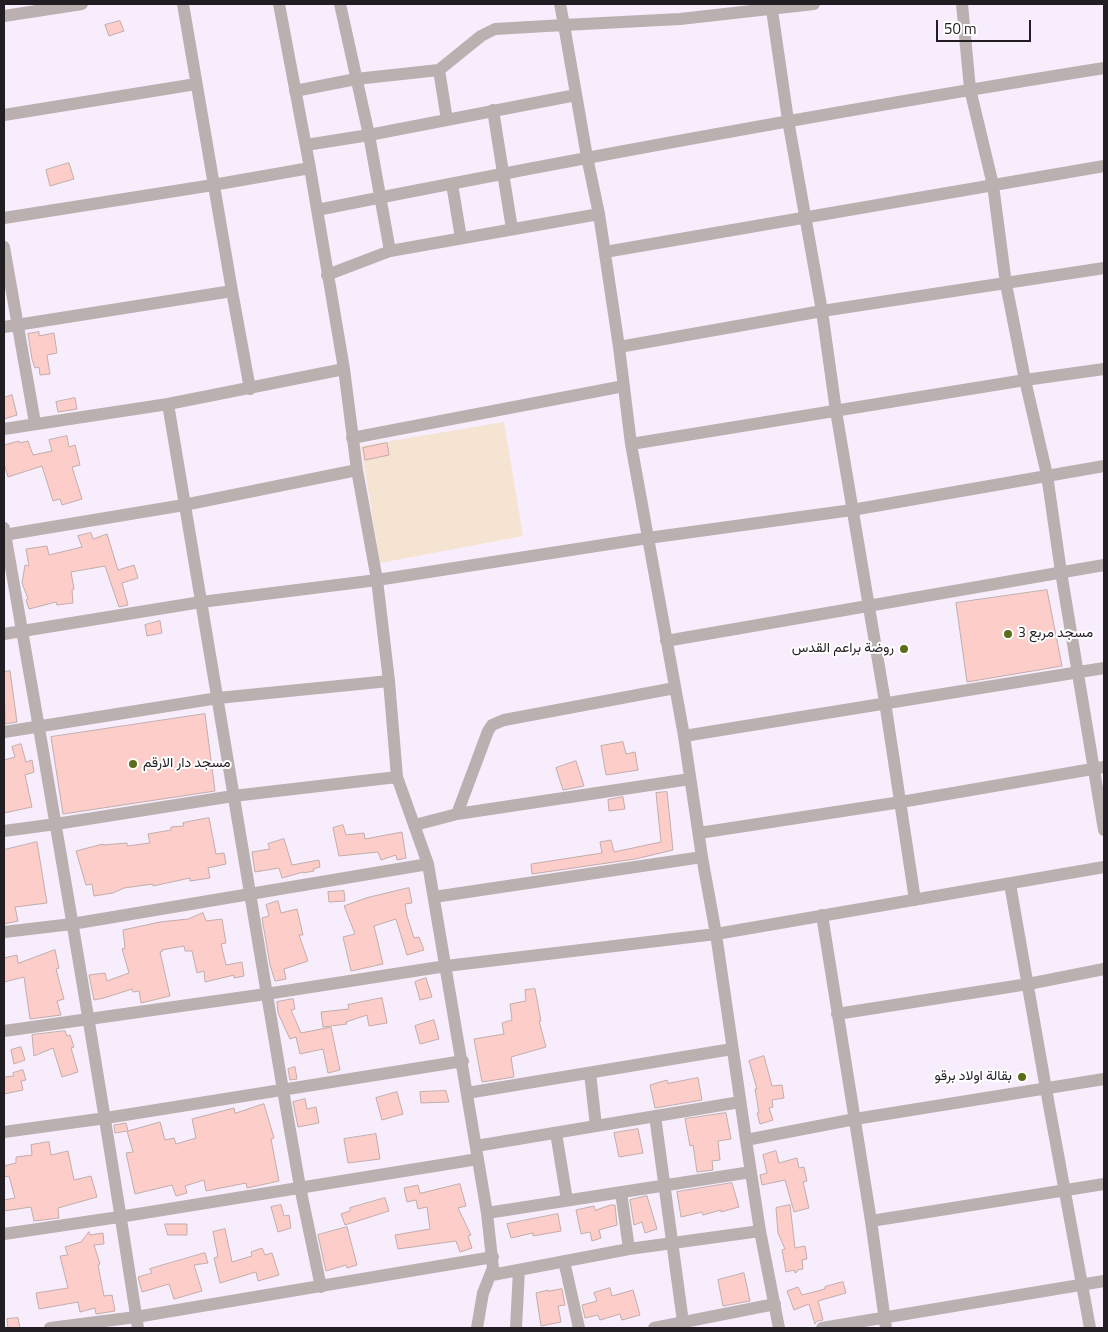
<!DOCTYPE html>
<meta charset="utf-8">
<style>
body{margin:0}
#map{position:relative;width:1108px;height:1332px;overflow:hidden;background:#f8edfc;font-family:"Titillium Web",sans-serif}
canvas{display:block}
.frame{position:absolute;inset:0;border:5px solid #211d23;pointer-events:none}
.scale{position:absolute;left:936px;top:20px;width:95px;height:22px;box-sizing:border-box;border:2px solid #211d23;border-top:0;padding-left:6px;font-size:15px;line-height:18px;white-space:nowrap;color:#211d23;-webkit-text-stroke:4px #fff;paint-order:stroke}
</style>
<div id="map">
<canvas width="1108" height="1332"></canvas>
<div class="frame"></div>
<div class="scale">50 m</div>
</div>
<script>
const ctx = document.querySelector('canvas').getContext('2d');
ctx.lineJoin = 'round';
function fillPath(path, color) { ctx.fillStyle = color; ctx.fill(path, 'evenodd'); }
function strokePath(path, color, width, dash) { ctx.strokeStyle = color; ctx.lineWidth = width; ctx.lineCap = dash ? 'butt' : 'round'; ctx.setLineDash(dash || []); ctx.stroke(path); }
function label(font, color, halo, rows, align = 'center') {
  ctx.font = font + ' "Titillium Web",Vazirmatn,sans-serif'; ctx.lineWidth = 4; ctx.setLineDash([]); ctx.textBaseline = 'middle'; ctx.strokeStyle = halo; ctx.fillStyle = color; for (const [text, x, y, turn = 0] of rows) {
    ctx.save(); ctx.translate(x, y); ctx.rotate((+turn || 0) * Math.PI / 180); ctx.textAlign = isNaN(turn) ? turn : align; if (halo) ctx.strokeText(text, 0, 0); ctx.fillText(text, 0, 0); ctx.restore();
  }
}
const education = new Path2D(`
 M504,422L523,536L380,563L361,446Z`);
const building = new Path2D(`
 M120,21L124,31L109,36L105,25Z
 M69,163L74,179L50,186L46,170Z
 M39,332V336L54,333L57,353L47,355L50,374L40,375L39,367L35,368L32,359L28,334Z
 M12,395L17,415L4,419V398Z
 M75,398L77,409L58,412L56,402Z
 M67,436L69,447L75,445L80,465L72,467L82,499L62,505L60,499L53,501L42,466L8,477L4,464V445L19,441L20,443L28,441L33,455L52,451L49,440Z
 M387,443L389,455L365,460L363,448Z
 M91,533L93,539L107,534L118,570L134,565L138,578L122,583L128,605L119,607L105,566L71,572L74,589L72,590L73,603L57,605L56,602L29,609L26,600L28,599L22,583L25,565L29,566L26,549L47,546L49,555L82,547L78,536Z
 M1047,590L1062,666L967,682L956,603Z
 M160,621L162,633L147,636L145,625Z
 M10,671L17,722L5,724L4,672Z
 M205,714L215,791L63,814L51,737Z
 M623,742L626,754L635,752L638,770L606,775L601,746Z
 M21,744L26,762L32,760L34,772L25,775L32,807L4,813V760L15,757L12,747Z
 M576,761L584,786L563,790L556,768Z
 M667,792L673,850L635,859L532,874L531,864L602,853L600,842L611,840L614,852L661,842L656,793Z
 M623,797L625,809L609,811L608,800Z
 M209,818L216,854L224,853L226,864L208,868L210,878L190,881V878L153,886V884L124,888L113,893L94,896L92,884L86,885L76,851L103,844V845L127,843V846L150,843L148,834L171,830V827L184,826L183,823Z
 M343,825L346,835L364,833L365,839L402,832L406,858L397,860L396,855L381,860L378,852L339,856L333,828Z
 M284,839L292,865L319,860L320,867L313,869L314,871L303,873V872L282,878L279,868L255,872L252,852L270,849L268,844Z
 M37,842L47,903L15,907L18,921L4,924V850Z
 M409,888L412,903L405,904L407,916L414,938L419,937L424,950L407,955L396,919L374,926L383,964L351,971L343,937L355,934L344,906L366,898Z
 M344,891L345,901L329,902L328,892Z
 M278,901L281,913L297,909L303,935H299L308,961L284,969L286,979L275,981L270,965L262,918L269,916L266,905Z
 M203,913L206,921L222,919L226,943L221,944L226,965L242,962L244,976L234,978V975L205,982L204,971L197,973L192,951H185L184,946L162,950V952H160L170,996L141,1003L139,991L133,992L132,989L104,998L94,1000L89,975L105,973L107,981L129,973L122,949L125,948L123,930L160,922L188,919Z
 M55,950L59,968L56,969L64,999L57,1001L61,1015L30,1019L24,977L4,982V958L17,955L18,963Z
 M426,978L432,997L420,1000L415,982Z
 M535,989L541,1021H539L546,1047L511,1057L514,1077L482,1082L474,1039L504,1034L502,1023L512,1020L510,1004L526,1001L525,990Z
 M382,998L387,1023L369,1026L367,1015L346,1022L347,1024L323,1027L321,1012L349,1009L348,1005Z
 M293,999L295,1009L291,1010L301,1033L331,1027L340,1070L328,1073L323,1049L300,1054L296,1037L290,1039L278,1013L277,1002Z
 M434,1020L439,1039L420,1044L415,1026Z
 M65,1031L67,1036L70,1035L74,1047L71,1048L78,1072L62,1077L53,1048L34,1056L32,1035Z
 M21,1047L25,1060L14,1064L11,1050Z
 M764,1056L772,1086L782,1085L784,1098L772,1100L773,1107L769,1108L773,1120L760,1124L757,1113H759L755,1089H757L749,1061Z
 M295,1067L297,1079L290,1080L288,1069Z
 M23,1070L26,1080L21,1081L23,1090L4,1094V1077L14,1076L13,1073Z
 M698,1078L702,1100L655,1108L650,1085L667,1080L668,1083Z
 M446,1091L449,1102L421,1103L420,1092Z
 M397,1092L403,1114L382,1120L376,1098Z
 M305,1099L307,1109L316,1107L319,1123L298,1127L293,1102Z
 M264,1104L274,1138L271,1139L279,1181L247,1188L246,1183L206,1191L204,1180L185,1186L187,1193L176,1196L172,1185L135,1194L126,1153L133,1152L127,1131L115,1133L114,1125L126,1123L128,1131L160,1122L165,1140L174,1138L176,1144L196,1138L192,1119L234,1108L235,1113Z
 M726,1113L731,1139L718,1141L720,1160L712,1161L713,1170L697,1172L693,1145L690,1146L685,1119Z
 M638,1129L643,1153L619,1157L614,1133Z
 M376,1134L380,1159L348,1163L344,1139Z
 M49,1142L51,1155L68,1151L74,1180L91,1176L97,1197L58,1208L59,1218L34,1221L31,1207L4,1211V1200L15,1198L9,1176L4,1177V1166L16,1163V1157L32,1155L31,1145Z
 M776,1151L779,1163L797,1158L799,1168L804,1167L807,1181L803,1182L809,1208L794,1212L785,1180L762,1185L760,1175L767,1173L763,1155Z
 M732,1183L739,1207L721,1212V1210L703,1215L702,1212L681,1217L677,1192Z
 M460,1184L466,1206L458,1208L471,1235L468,1236L472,1248L460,1252L456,1241L398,1249L395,1235L430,1229L427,1207L418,1209L416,1200L407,1202L404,1188L418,1185L420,1193Z
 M647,1196L657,1229L645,1233L642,1222L634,1225L630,1200Z
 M385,1198L389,1211L345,1225L341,1214L350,1211V1208Z
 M281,1205L284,1216L289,1215L291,1228L278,1232L271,1207Z
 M611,1205H615L617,1225L599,1230L601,1238L592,1241L590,1232L581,1234L576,1210L594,1206L595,1210Z
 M790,1205L795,1248L805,1246L807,1259L802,1260L803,1269L797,1270V1272L795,1273L794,1270L786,1272L782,1250L785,1249L778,1233L776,1208Z
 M558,1214L561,1231L533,1236V1233L511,1238L507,1224Z
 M165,1224H187V1235H168Z
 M347,1227L357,1265L347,1268L346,1265L326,1271L318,1235Z
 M225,1229L232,1262L252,1256L251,1252L262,1248L265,1255L272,1253L279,1275L258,1281L256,1272L220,1283L214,1258L218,1257L213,1232Z
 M89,1232L90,1235L103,1233L104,1244L94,1245L100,1264L98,1265L104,1296L112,1295L115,1311L96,1314L95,1308L80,1312L78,1302L39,1309L36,1293L68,1288L60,1256L68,1255L65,1247L81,1242Z
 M205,1253L208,1263L194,1265L202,1291L174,1299L169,1284L142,1292L138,1277L152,1273L150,1269Z
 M744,1273L750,1301L723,1306L718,1280Z
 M843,1282L846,1293L818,1301L823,1320L817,1321L815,1324L809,1304L794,1310L787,1291L798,1287L802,1295L825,1289V1287Z
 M610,1288L612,1296L633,1290L640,1315L622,1320L620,1314L600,1320L598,1315L585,1318L582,1305L597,1301L594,1293Z
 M562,1289L565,1305L558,1306L561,1322L541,1326L536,1293L548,1290V1291Z
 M18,1318L20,1328H8L7,1319Z`);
const street = new Path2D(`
 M183,4L232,291L250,389
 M279,4L310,168L344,369L357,470L377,580L389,681L397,777L428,864L487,1213L493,1268L483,1293L477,1328
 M340,4L369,135L390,251
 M560,4L564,25L680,19L814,4
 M962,4L970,89L993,185L1006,284L1025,380L1047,475L1061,572L1104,830
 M772,10L788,120L822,311L836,411L885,702L915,900
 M4,16L82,4
 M439,70L447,120
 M295,91L356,79L439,70L481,36L495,29L564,25L587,157L599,214L619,347L631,444L684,736L702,857L716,934L746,1140L760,1231L779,1328
 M493,110L512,229
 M4,115L196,84
 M306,145L369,135L576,95
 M452,184L461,238
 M317,210C579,158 841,110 1104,68
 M4,218L213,185L310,168
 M4,247L35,423
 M605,252L1104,166
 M327,275L390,251L599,214
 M4,327L232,291
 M619,347L822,311L1104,268
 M168,404L283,1090L300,1187L321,1287
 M4,429L168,404L344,369
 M352,438L624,386
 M631,444L1025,380L1104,369
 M4,528C51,794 97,1061 138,1328
 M4,535L184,505L357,470
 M4,634L201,602L377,580L648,538L852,510L1104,466
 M666,641L1104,565
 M4,732L218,698L389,681
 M684,736L1104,668
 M457,814L488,731L492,725L504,720L675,688
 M415,825L457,814L690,779
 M4,831L56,824L233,796L397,777
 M699,833L901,802L1104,767
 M1010,884L1046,1089L1090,1328
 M434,897L702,857
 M822,915L871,1221L886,1328
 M4,932L72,924L428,864
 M837,1014L1028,984L1104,969
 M4,1031L266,994L446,966L716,934L1104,867
 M590,1073L596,1126
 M467,1093L732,1049
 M655,1116L683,1322
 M4,1132L106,1118L463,1061
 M556,1133L567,1200
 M746,1140L855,1119L1104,1079
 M476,1146L740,1102
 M621,1192L629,1249
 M487,1213L751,1172
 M871,1221L1104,1184
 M4,1234L119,1217L478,1159
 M564,1261L579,1328
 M492,1275L629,1249L760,1231
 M50,1328L136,1317L493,1257
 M516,1328L519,1270
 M654,1328L775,1304
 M822,1328L1104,1281`);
const markers = [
 [1008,634,5,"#5c6d19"],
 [904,649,5,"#5c6d19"],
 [133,764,5,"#5c6d19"],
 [1022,1077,5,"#5c6d19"]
];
const poiNames = [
 ["مسجد مربع 3",1018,634],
 ["روضة براعم القدس",894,649,"right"],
 ["مسجد دار الارقم",143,764],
 ["بقالة اولاد برقو",1012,1077,"right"]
];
fillPath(education, '#f6e4d3');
fillPath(building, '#fccdc9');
strokePath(building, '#c1adab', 1);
strokePath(street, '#bab0b0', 12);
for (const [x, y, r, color] of markers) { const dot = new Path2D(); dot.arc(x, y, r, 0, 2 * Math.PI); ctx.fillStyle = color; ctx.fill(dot); strokePath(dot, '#fff', 2); }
label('14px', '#211d23', '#fff', poiNames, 'left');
</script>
